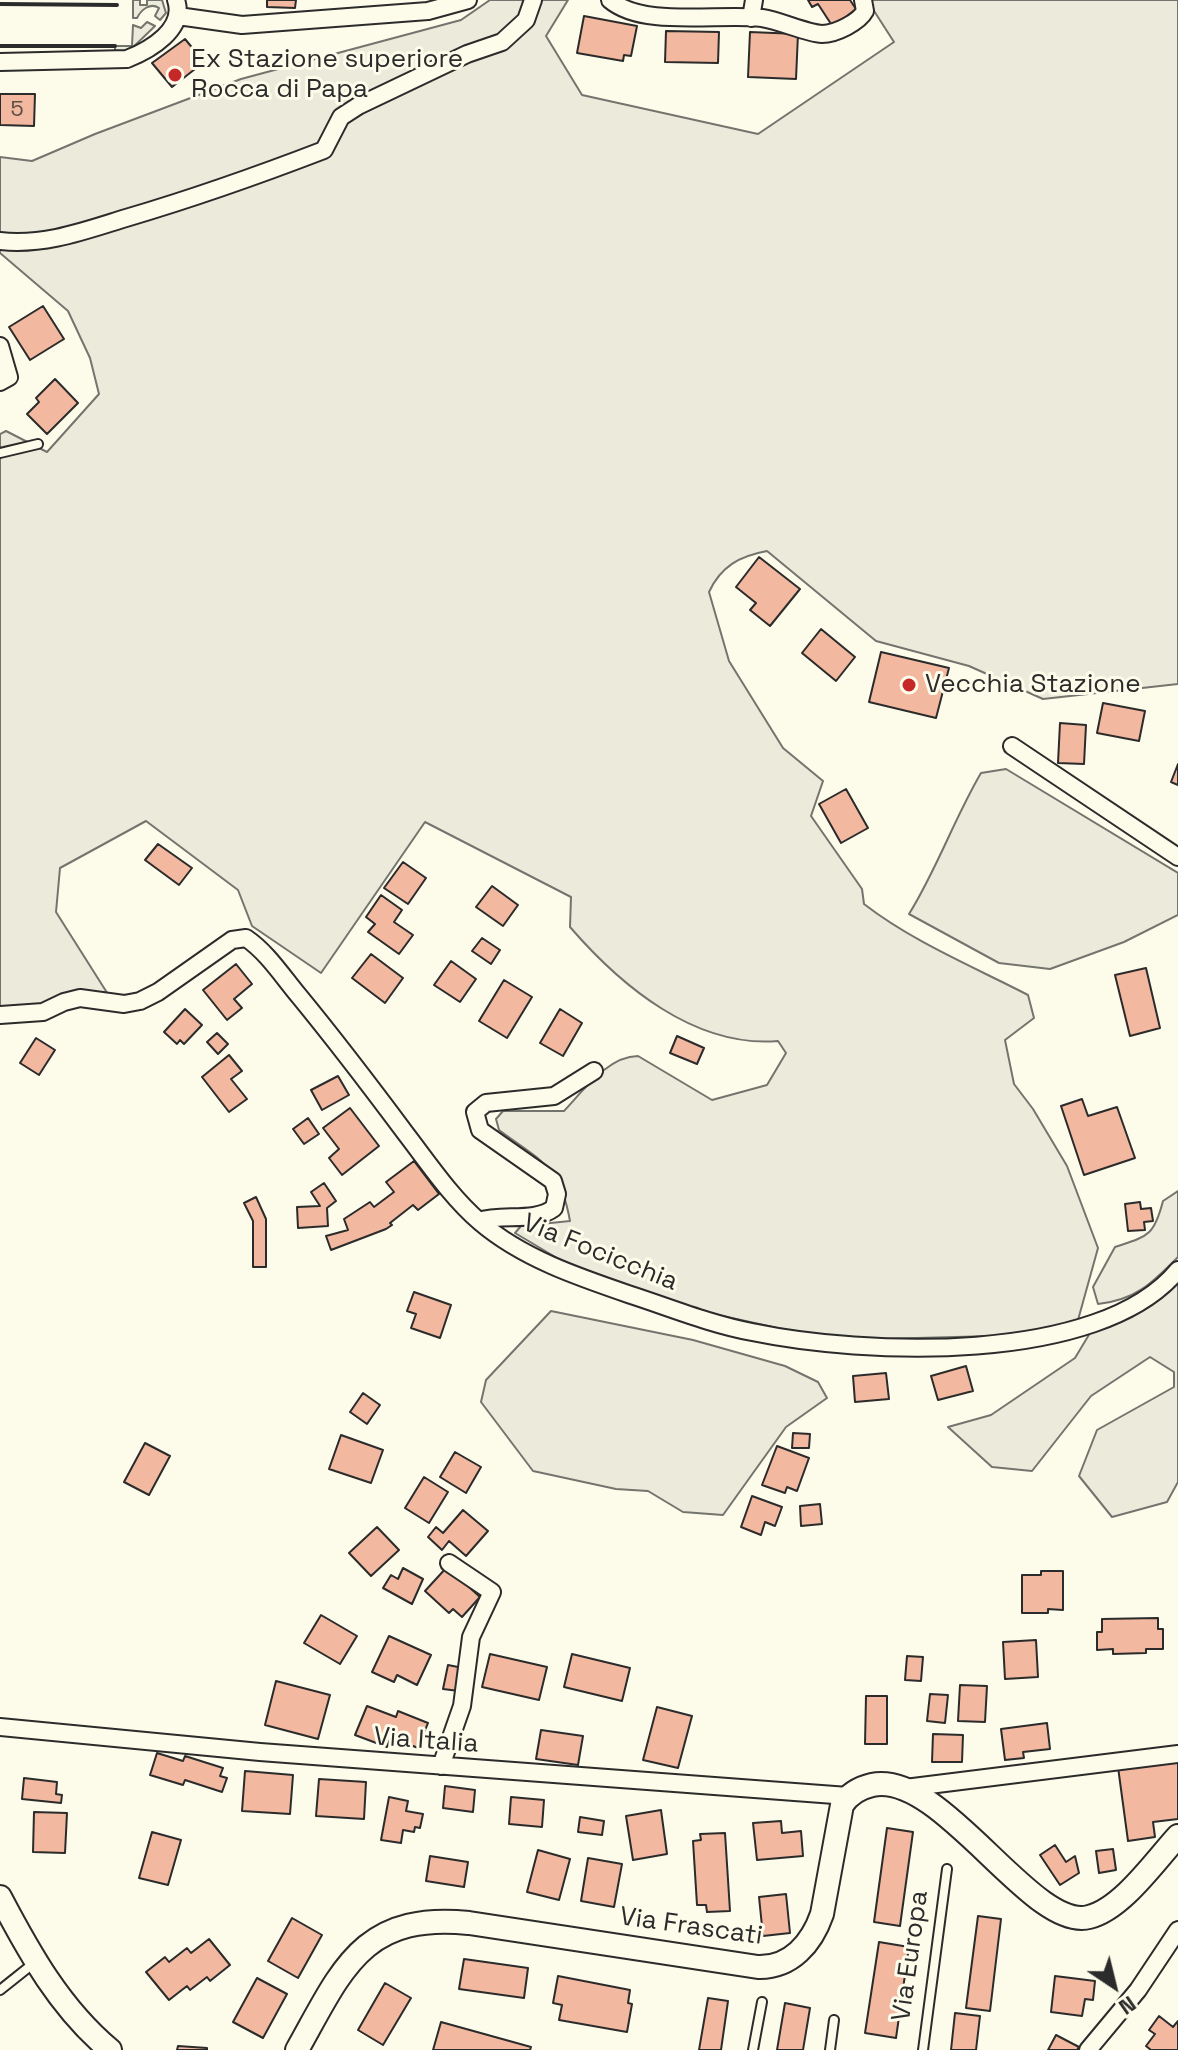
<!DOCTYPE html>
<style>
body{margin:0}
#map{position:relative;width:1178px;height:2050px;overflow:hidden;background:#fdfbea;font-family:"Space Grotesk",sans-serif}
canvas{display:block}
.north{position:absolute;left:1074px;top:1946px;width:80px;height:80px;-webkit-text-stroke:6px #fdfbea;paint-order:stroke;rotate:145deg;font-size:22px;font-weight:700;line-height:32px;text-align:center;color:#2b2b2b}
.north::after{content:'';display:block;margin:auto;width:28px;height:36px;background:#2b2b2b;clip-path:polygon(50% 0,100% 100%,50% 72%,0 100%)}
</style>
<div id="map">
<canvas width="1178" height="2050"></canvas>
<div class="north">N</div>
</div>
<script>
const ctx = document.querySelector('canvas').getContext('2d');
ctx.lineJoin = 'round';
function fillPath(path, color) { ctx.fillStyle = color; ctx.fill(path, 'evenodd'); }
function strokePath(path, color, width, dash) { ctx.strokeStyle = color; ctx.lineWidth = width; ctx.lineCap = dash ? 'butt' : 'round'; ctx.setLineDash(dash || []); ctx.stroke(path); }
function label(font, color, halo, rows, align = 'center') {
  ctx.font = font + ' "Space Grotesk",sans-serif'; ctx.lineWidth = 6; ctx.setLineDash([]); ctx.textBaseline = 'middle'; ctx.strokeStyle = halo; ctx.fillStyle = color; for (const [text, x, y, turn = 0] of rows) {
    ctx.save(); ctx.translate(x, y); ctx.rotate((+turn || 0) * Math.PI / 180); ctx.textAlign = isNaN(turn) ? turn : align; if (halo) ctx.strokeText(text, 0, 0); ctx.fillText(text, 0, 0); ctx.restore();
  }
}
const green = new Path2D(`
 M133,0H140V5H147V0H162L166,13L160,20L155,16L159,8C150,2 141,10 137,18H133Z
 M490,0H568L546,36L582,95L758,134L894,42L867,0H1178V684L1043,699L969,666L876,641L767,551C740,556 721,566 709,592L729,661L783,748L823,781L811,816L862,889L864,904C913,942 974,967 1028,995L1034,1018L1005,1040L1014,1084L1033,1109L1067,1166L1098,1248L1078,1320L1031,1335L878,1339L809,1335L700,1311L567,1264L515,1233L521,1226L570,1221C560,1165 542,1162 499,1130L496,1119L503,1111H564C583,1091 608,1056 638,1056L712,1100L767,1085L786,1053L778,1041C695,1048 621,986 570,927L571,897L425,822L321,973L252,926L238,890L146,821L60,868L56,912L111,999L33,1010L0,1006V434L6,431L47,452L99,394L90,358L68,311L0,253V157L32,161L95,134L241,79L461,20Z
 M147,22L155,26L126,54H115V46H132L133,25L141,28Z
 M1006,769L1178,873V915L1124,942L1050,969L999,963L909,914C937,869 954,819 981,773Z
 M1178,1191V1257C1152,1283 1136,1300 1098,1304L1093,1287L1115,1247C1148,1236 1154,1236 1163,1201Z
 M1178,1277V1482L1167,1502L1112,1517L1079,1476L1097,1430L1174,1387V1372L1150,1357L1091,1396L1032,1471L992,1467L948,1427L991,1415L1075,1358L1090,1333L1125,1318L1169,1289Z
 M551,1311L693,1340L785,1366L818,1382L827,1398L786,1427L723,1515L683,1512L648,1491L616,1489L533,1471L481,1402L486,1380Z`);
const building = new Path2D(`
 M267,0H296L295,8L267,7Z
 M808,0H850L856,9L833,27L818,4L812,7Z
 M584,16L637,26L631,56L624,55L623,61L577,53Z
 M666,31L719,32L718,63L665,62Z
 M750,32L798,34L796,79L748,77Z
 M185,39L204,62L172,87L152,63Z
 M0,94H35L34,126L0,125Z
 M43,306L64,339L30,360L9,327Z
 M55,379L78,403L47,434L27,414L39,402L36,398Z
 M759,557L800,589L770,626L750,610L756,603L736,587Z
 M821,629L855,657L836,681L802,653Z
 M881,652L949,668L936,718L869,702Z
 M1103,703L1145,711L1139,741L1097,733Z
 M1060,723L1086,725L1084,764L1058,763Z
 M1178,764V785L1171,782Z
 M846,789L868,828L841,843L819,804Z
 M158,844L192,868L179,885L145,860Z
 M403,862L426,878L408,904L384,888Z
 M492,886L518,905L503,926L476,907Z
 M381,895L402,910L394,922L413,935L399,954L368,932L375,924L366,917Z
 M482,938L500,950L491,964L472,951Z
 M371,954L403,978L385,1003L352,978Z
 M451,961L476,979L460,1002L434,985Z
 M236,964L252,984L234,999L242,1008L227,1020L203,990Z
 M1146,968L1160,1028L1130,1036L1115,975Z
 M504,980L532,997L507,1038L479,1021Z
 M185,1009L202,1025L184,1044L180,1040L177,1044L164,1032Z
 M560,1009L582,1023L563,1056L540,1043Z
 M217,1033L228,1044L218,1054L207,1042Z
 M677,1036L704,1048L697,1064L670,1053Z
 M36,1038L55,1050L39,1075L20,1063Z
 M229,1055L242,1071L231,1079L247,1099L229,1112L202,1077Z
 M338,1076L349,1095L322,1110L311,1090Z
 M1082,1099L1088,1116L1117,1107L1135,1158L1084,1175L1061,1106Z
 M350,1108L379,1146L342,1175L329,1158L339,1149L323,1128Z
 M308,1118L319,1134L304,1144L293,1129Z
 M414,1161L439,1194L418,1210L413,1205L390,1223L392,1225L386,1229L331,1250L326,1236L348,1230L344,1219L370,1202L374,1207L394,1192L386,1182Z
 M324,1183L336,1201L327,1208L328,1226L298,1228L297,1207L320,1206L311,1192Z
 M256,1197L266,1219V1267H253V1221L244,1203Z
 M1140,1202L1141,1209L1151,1208L1153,1221L1144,1222L1145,1230L1128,1231L1125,1204Z
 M414,1292L451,1305L440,1338L411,1328L416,1314L407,1311Z
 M966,1366L973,1391L938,1400L931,1376Z
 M886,1373L889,1399L855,1402L853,1376Z
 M363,1393L380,1405L367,1424L350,1412Z
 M793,1433L810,1434L809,1448H792Z
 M341,1435L383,1450L371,1483L329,1469Z
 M145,1443L170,1456L149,1495L124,1482Z
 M777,1446L809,1458L797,1491L787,1487L785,1493L762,1485Z
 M455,1452L481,1467L466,1493L440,1477Z
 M424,1477L448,1492L429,1523L405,1508Z
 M752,1496L782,1507L775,1526L765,1522L761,1535L741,1527Z
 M820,1504L822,1524L801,1526L800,1506Z
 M463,1510L488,1531L466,1556L449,1541L442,1550L428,1537L436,1527L443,1533Z
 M377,1527L399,1550L371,1576L349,1553Z
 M447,1567L480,1597L462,1617L453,1609L449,1613L425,1591Z
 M403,1568L423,1579L412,1604L383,1588L391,1575L398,1579Z
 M1041,1571H1063V1610L1048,1609V1613H1022V1575H1041Z
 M321,1615L357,1636L340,1664L304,1643Z
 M1158,1618V1629H1163V1649H1146V1653L1113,1654V1649L1097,1650V1632H1102V1619Z
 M389,1636L431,1655L417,1685L397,1675L394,1682L372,1672Z
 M1036,1640L1038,1677L1005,1679L1003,1642Z
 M490,1654L547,1667L539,1700L482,1687Z
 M572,1654L630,1668L622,1701L564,1687Z
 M907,1656L923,1657L921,1681L905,1680Z
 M448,1665L463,1668L459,1691L443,1689Z
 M276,1681L330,1695L318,1739L265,1725Z
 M960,1685L987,1686L985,1722L958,1721Z
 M930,1694L948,1695L945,1723L927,1721Z
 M866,1696H887V1744H865Z
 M367,1706L396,1717L398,1711L428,1723L418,1748L391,1737L387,1747L355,1735Z
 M657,1707L692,1716L678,1768L643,1760Z
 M1047,1723L1050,1749L1023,1752L1024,1758L1005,1760L1001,1729Z
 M541,1730L583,1736L578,1765L536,1759Z
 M933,1734L963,1735L962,1762H932Z
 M157,1753L183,1761L185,1756L223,1768L220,1776L227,1778L222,1792L185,1780L183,1785L150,1775Z
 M1178,1759V1819L1153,1822L1155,1837L1128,1841L1118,1767Z
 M245,1771L293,1775L290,1814L242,1811Z
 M24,1778L57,1782L56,1794L62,1795L61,1803L22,1799Z
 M319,1779L366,1782L364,1819L316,1816Z
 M445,1786L475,1790L473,1812L443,1808Z
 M389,1797L408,1801L406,1811L423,1814L420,1828L415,1827L414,1832L403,1830L401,1843L381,1840Z
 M511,1797L544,1800L542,1827L509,1824Z
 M661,1810L667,1854L633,1860L626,1816Z
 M34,1812L67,1813L65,1853L33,1852Z
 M580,1817L604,1821L602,1835L578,1832Z
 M781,1821L782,1833L801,1831L803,1856L757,1860L753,1823Z
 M887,1828L913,1832L900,1926L874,1922Z
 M152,1832L181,1840L168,1885L139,1878Z
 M725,1833L730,1911L707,1912L706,1905H697L693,1841L701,1840L700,1834Z
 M1055,1845L1066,1862L1075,1856L1079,1873L1060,1885L1040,1855Z
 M1113,1849L1116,1870L1099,1873L1096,1851Z
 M538,1850L570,1859L559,1900L527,1892Z
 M430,1856L468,1862L464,1887L426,1881Z
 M588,1858L622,1864L614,1907L581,1901Z
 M786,1894L790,1933L763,1936L759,1897Z
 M978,1916L1001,1919L990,2011L966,2008Z
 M292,1918L322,1935L298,1978L268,1961Z
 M209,1939L230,1965L210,1981L207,1977L190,1990L187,1986L169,2000L146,1972L165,1957L169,1962L187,1948L191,1953Z
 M879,1942L909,1947L896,2038L865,2033Z
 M464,1959L528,1968L524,1998L459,1989Z
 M558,1976L630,1990L628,2003L632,2004L627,2032L559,2020L562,2005L553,2003Z
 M1055,1976L1095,1981L1093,2000L1085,1999L1082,2016L1051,2012Z
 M257,1978L287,1994L263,2038L233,2022Z
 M385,1983L411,1998L383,2045L358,2030Z
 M708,1998L728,2001L721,2050H699Z
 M785,2003L810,2008L803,2050H777Z
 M955,2013L980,2016L976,2050H951Z
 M1159,2016L1173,2027L1178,2021V2050H1151L1146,2046L1155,2034L1149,2030Z
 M441,2022L531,2047L530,2050H433Z
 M1056,2035L1079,2047L1077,2050H1048Z
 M178,2046L207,2048V2050H177Z`);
const service = new Path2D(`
 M0,453L38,444
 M0,1990L34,1963
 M753,2050L762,2002
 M830,2050L834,2020
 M923,2050L947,1869`);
const minor = new Path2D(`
 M610,0C643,28 718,13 762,18C781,21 806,33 822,34C836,34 859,22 865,11L863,0
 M178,16L242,25L428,11L468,0
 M751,18L754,0
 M0,62L127,59C150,50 186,29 176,0
 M0,241C44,246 84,231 126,218C194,198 259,175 324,150L341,117L358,106L467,54L502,42L526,20L533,0
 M0,346L9,377L0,382
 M1012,746L1178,857
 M0,1015L43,1012L64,1002L80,998L124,1004L140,1001L158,992L232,940L246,938C267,952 283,977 299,996C336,1041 371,1087 406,1134C429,1164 451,1197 480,1222C522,1258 578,1277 631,1295C671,1308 710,1324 752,1332C862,1355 1099,1366 1178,1270
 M479,1221C502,1213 534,1223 554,1208L557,1194L553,1181L480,1130L475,1112L486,1103L554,1096L594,1071
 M0,1727L260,1752L848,1796
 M441,1766L462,1706L471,1637L492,1592L449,1563
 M905,1788L1178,1754
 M1088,2050L1138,1990L1178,1930`);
const secondary = new Path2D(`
 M0,1897C30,1954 60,2008 110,2050
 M297,2050C342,1970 362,1912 469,1923L758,1967C791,1968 812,1943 822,1914L842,1805C849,1794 859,1788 872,1785C942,1770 1032,1932 1089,1917C1122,1909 1155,1861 1178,1836`);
const wall = new Path2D(`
 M0,4L117,5
 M0,46H115`);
const markers = [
 [175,75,8,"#c62828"],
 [909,685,8,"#c62828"]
];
const numberNames = [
 ["5",17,110]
];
const poiNames = [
 ["Ex Stazione superiore",191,60],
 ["Rocca di Papa",191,90],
 ["Vecchia Stazione",925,685]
];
const streetNames = [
 ["Via Focicchia",600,1253,22],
 ["Via Italia",426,1741,4],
 ["Via Frascati",691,1927,8],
 ["Via Europa",911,1956,-82]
];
fillPath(green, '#ecebdb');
strokePath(green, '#74746e', 2);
fillPath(building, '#f2b8a0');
strokePath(building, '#2b2b2b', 2);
strokePath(service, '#2b2b2b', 12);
strokePath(minor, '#2b2b2b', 20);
strokePath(secondary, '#2b2b2b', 26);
strokePath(service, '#fdfbea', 8);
strokePath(minor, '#fdfbea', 16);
strokePath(secondary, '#fdfbea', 22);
strokePath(wall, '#2b2b2b', 4);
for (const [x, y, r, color] of markers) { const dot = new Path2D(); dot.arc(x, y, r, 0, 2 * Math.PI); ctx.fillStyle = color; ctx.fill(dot); strokePath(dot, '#fdfbea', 3); }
label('22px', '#5d4e48', null, numberNames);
label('26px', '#2b2b2b', '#fdfbea', poiNames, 'left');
label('26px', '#2b2b2b', '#fdfbea', streetNames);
</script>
